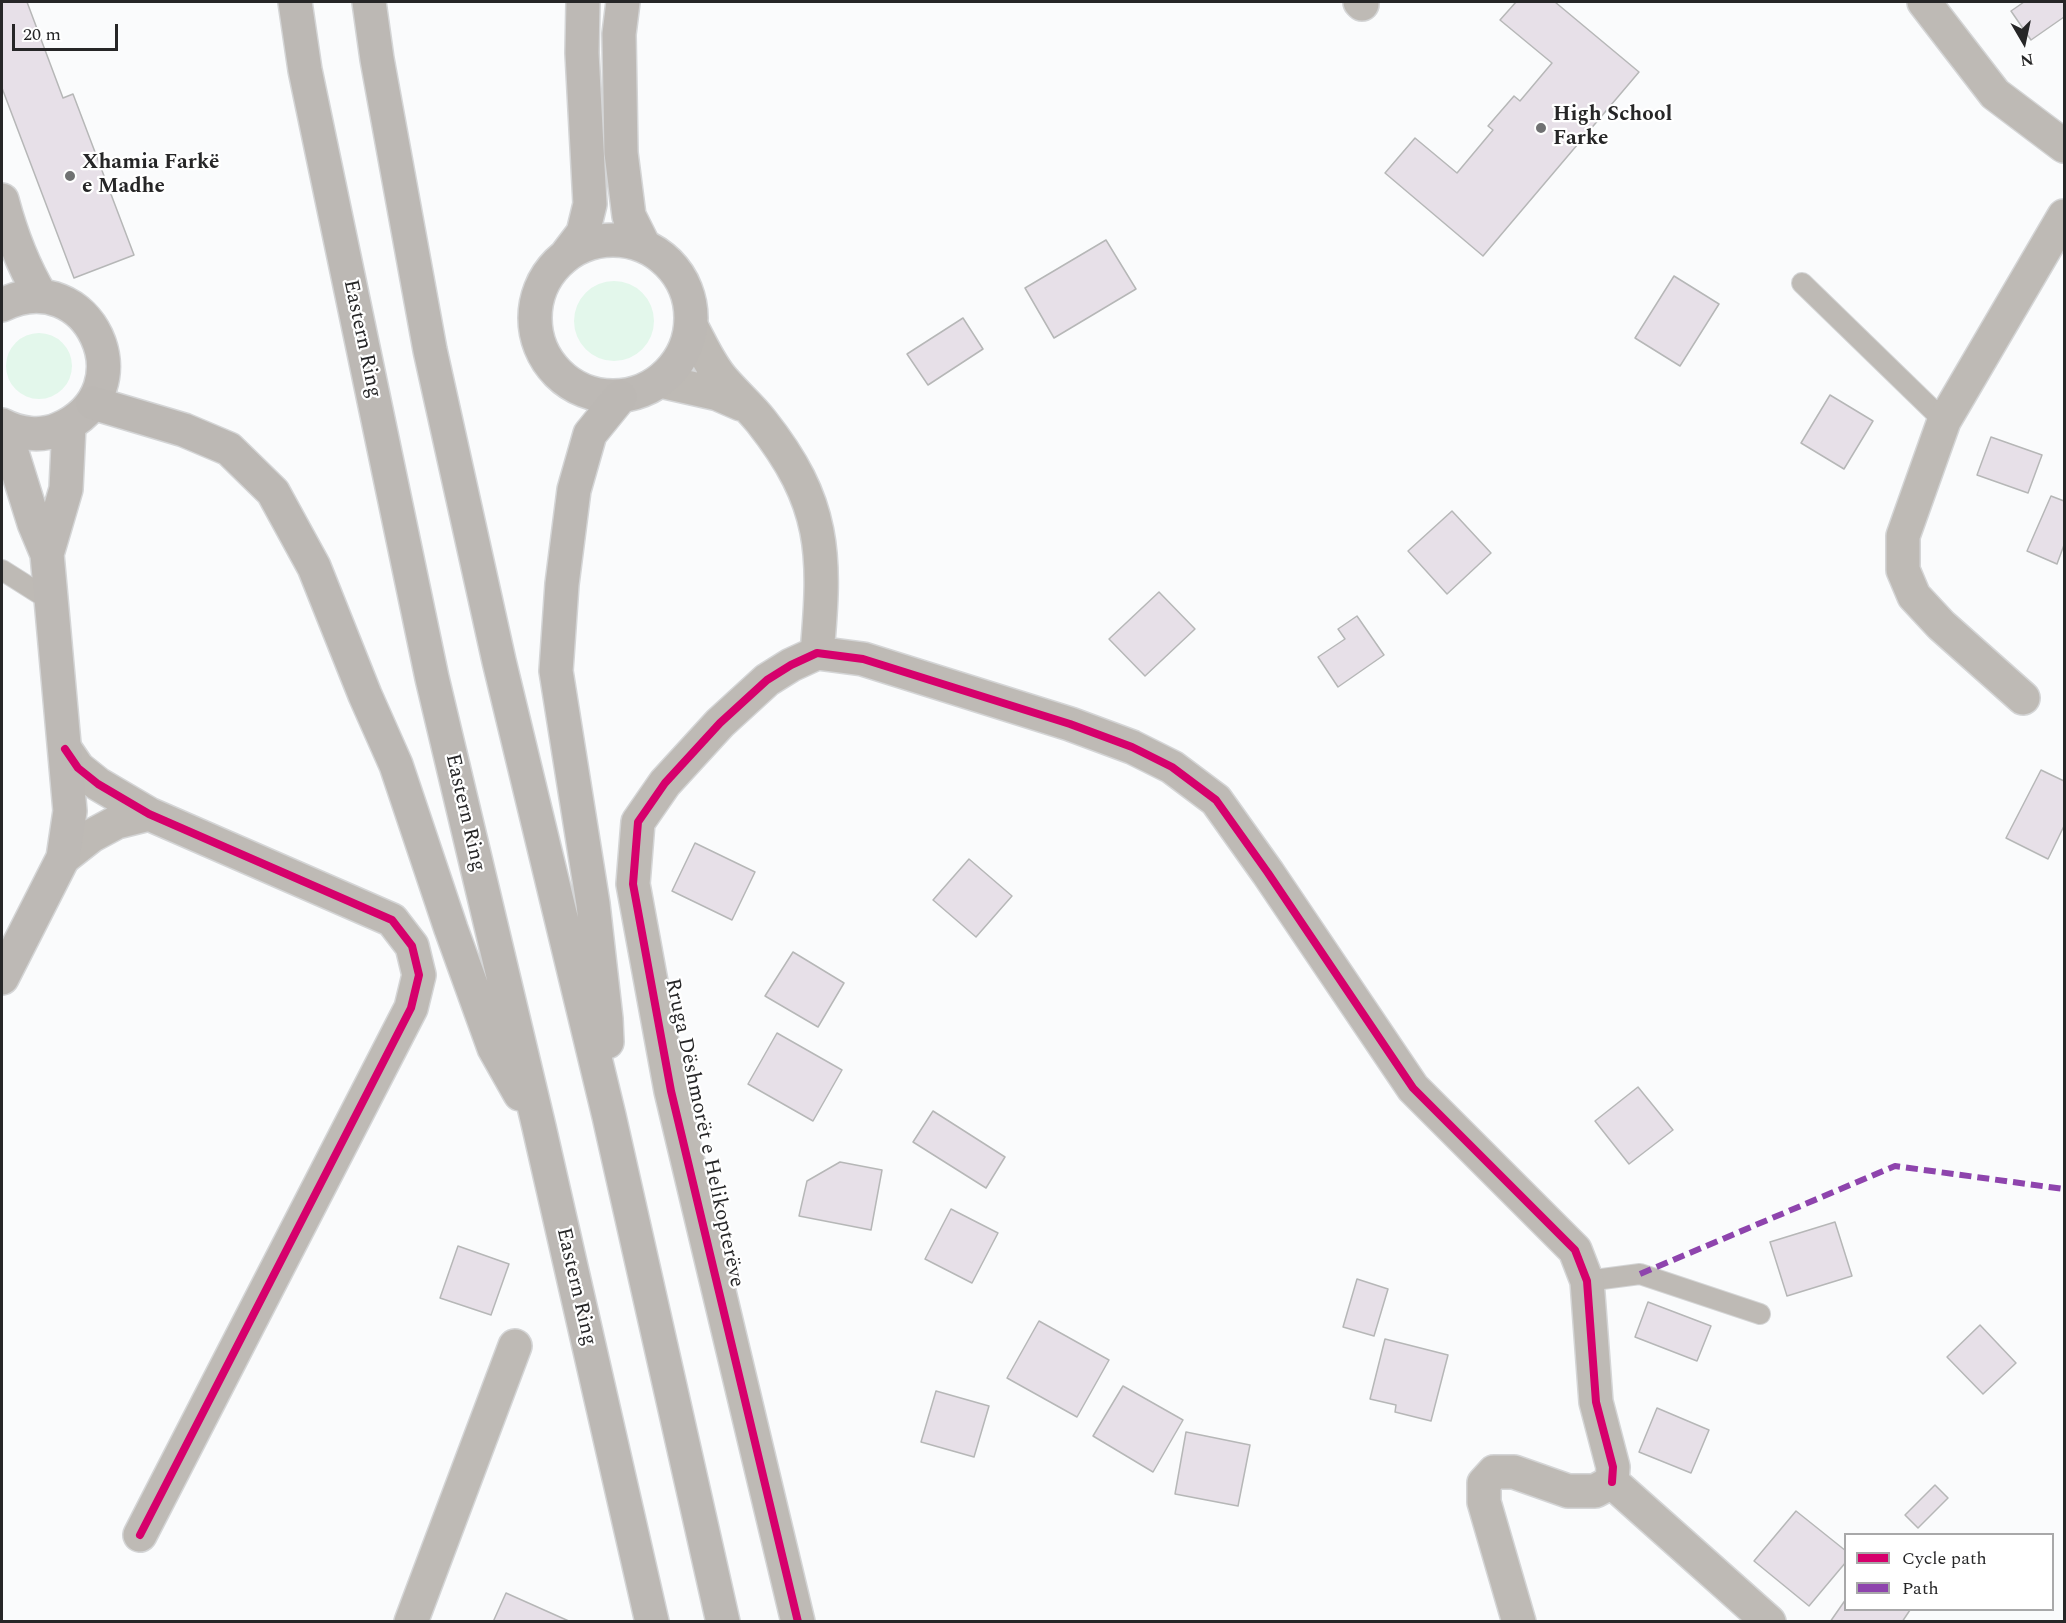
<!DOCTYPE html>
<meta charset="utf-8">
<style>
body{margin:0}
#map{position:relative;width:2066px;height:1623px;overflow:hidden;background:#fafbfc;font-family:Spectral,serif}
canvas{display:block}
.frame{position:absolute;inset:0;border:3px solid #262627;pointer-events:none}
.legend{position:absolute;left:1844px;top:1533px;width:210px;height:78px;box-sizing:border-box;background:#fff;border:2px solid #a8a8a9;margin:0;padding:8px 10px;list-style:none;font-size:18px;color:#262627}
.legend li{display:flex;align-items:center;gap:12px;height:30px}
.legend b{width:30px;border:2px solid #a8a8a9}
.north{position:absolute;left:1994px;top:12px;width:60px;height:60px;-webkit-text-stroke:4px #fff;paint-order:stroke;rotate:171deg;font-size:16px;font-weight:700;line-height:24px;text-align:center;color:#262627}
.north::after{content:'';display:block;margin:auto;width:21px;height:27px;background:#262627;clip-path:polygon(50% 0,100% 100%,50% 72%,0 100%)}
.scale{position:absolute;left:12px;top:24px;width:106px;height:27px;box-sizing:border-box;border:3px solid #262627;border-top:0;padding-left:8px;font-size:18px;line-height:21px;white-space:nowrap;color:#262627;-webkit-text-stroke:4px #fff;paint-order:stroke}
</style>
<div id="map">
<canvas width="2066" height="1623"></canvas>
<div class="frame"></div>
<ul class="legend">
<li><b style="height:8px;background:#d6006c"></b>Cycle path</li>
<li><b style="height:8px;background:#8e44ad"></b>Path</li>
</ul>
<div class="north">N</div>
<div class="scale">20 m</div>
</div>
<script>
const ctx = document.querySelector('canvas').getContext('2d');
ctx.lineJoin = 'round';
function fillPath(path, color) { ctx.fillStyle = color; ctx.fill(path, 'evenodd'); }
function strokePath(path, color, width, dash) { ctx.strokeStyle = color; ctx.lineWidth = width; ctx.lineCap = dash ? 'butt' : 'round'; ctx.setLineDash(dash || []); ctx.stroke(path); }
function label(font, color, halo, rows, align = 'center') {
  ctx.font = font + ' Spectral,serif'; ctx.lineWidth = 4.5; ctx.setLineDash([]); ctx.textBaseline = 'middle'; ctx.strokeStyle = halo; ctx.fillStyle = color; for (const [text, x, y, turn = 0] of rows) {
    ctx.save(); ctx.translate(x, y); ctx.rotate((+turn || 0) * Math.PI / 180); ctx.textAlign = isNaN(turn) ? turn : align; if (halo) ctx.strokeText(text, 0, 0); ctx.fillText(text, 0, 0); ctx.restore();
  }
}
const green = new Path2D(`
 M574 321a40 40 0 1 1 80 0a40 40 0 1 1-80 0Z
 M6 366a33 33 0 1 1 66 0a33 33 0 1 1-66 0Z`);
const building = new Path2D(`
 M2,2H27L63,98L73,94L134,255L74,278L2,88Z
 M1516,2H1555L1639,72L1483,256L1385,173L1415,138L1457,173L1493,130L1488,126L1514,96L1520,101L1552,63L1500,20Z
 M2024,2H2064V17L2031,40L2011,11Z
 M1106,240L1136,289L1054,338L1025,288Z
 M1674,276L1719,304L1680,366L1635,338Z
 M963,318L983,349L928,385L907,354Z
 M1830,395L1873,421L1844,469L1801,443Z
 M1991,437L2042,455L2028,493L1977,475Z
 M2051,496L2064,501V545L2057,564L2027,551Z
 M1452,511L1491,553L1447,594L1408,551Z
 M1159,592L1195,629L1145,676L1109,639Z
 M1357,616L1384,655L1338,687L1318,657L1345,639L1338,629Z
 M2041,770L2064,781V826L2048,859L2006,838Z
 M695,843L755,872L732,920L672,891Z
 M969,859L1012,896L976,937L933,900Z
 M793,952L844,983L818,1027L765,996Z
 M777,1033L842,1070L813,1121L748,1084Z
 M1638,1087L1673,1130L1629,1164L1595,1121Z
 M933,1111L1005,1157L986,1188L913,1142Z
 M840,1162L882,1170L871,1230L799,1216L807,1181Z
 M951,1209L998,1233L972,1283L925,1259Z
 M1835,1222L1852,1276L1787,1296L1770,1242Z
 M458,1246L509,1264L491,1315L440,1298Z
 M1357,1279L1388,1289L1374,1336L1343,1327Z
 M1648,1302L1711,1326L1697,1361L1635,1337Z
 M1039,1321L1109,1360L1077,1417L1007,1378Z
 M1980,1325L2016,1363L1983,1394L1947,1357Z
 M1385,1339L1448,1355L1431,1421L1395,1412L1396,1405L1370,1399Z
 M1123,1386L1183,1420L1153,1472L1093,1436Z
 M936,1391L989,1406L974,1457L921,1442Z
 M1657,1408L1709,1430L1691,1473L1639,1452Z
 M1186,1432L1250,1445L1238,1506L1175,1494Z
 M1935,1485L1948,1498L1918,1528L1905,1515Z
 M1796,1511L1846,1551V1562L1809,1606L1754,1561Z
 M506,1593L571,1622H493Z
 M1846,1599V1610H1910L1902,1622H1830Z`);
const service = new Path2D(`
 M1802,283L1944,421
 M2,570L51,601
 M1587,1281L1640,1274L1760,1314`);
const minor = new Path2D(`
 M1360,2L1362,4
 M1924,2L1995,94L2064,146
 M691,326C701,344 710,366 724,381C736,395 750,407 761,421C826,503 826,554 817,653
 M660,381L718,394L741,404
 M817,653L863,659L1070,724L1132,747L1172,767L1216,800L1268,873L1413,1088L1575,1250L1587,1281L1596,1402L1613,1467L1612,1482
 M2023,698L1941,625L1914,596L1903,570V536L1944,421L2064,216
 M65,749L78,768L98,784L149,814L392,920L412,946L419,975L411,1008L140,1535
 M63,858L91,836L117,822L149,814
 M1612,1482L1769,1622
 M411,1622L515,1346
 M798,1622L671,1091L633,884L638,822L665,783L720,723L767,680L791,665L817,653
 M1519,1622L1484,1502V1483L1494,1472H1514L1568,1491H1595L1612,1482`);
const secondary = new Path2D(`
 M623,2L619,34L621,153L629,216L644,246
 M2,200C11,234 23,266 41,296
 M535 318a78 78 0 1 1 156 0a78 78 0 1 1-156 0Z
 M567,254L583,233L590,204L582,53L583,2
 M2,305C88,262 149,390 59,429C41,437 19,434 2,425
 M47,554L66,489L69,425
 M2,978L63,858L70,811L47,554L34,523L4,427`);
const trunk = new Path2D(`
 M295,2L305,70L432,678L539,1127L652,1622
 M369,2L377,59L430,350L499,661L609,1116L723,1622
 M93,403L184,430L229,449L273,492L314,567L365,695L396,765L451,929L494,1048L520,1094
 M607,1042L606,1019L593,904L556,671L562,584L574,490L590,434L620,397`);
const quiet = new Path2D(`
 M1640,1274L1895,1166L2064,1189`);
const cycleway = new Path2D(`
 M65,749L78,768L98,784L149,814L392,920L412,946L419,975L411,1008L140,1535
 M798,1622L671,1091L633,884L638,822L665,783L720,723L767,680L791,665L817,653L863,659L1070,724L1132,747L1172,767L1216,800L1268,873L1413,1088L1575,1250L1587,1281L1596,1402L1613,1467L1612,1482`);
const markers = [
 [1541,128,6,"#707172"],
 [70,176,6,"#707172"]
];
const poiNames = [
 ["High School",1553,116],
 ["Farke",1553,140],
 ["Xhamia Farkë",82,164],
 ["e Madhe",82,188]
];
const streetNames = [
 ["Eastern Ring",361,339,78],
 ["Eastern Ring",464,813,77],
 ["Rruga Dëshmorët e Helikopterëve",703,1133,78],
 ["Eastern Ring",575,1287,77]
];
fillPath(green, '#e3f7eb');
fillPath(building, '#e7e0e8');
strokePath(building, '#b6b7b7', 1.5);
strokePath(service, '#d4d5d6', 22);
strokePath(minor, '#d4d5d6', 36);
strokePath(secondary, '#d4d5d6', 36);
strokePath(trunk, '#d4d5d6', 36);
strokePath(service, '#bebab5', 20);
strokePath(minor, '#bebab5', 33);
strokePath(secondary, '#bdb9b5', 33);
strokePath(trunk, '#bcb8b4', 33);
strokePath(quiet, '#8e44ad', 6, [12, 6]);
strokePath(cycleway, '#d6006c', 8);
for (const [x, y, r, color] of markers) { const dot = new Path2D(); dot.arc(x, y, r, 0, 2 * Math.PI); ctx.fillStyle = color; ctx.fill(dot); strokePath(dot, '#fff', 2); }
label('bold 21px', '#262627', '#fff', poiNames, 'left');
label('21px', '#262627', '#fff', streetNames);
</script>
